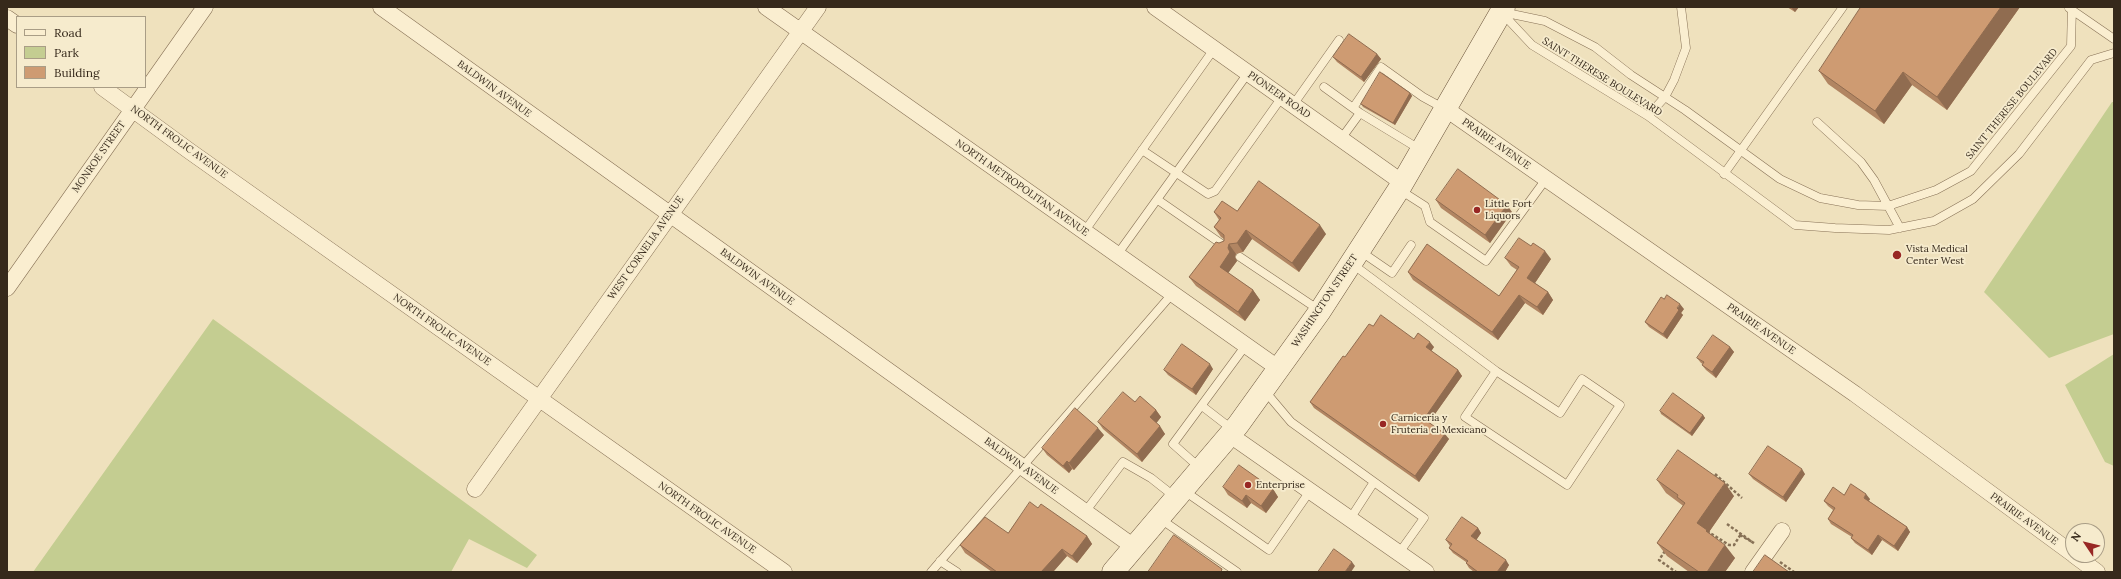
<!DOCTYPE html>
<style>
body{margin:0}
#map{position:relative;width:2121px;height:579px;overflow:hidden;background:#efe1bd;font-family:Lora,serif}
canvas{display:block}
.frame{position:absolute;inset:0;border:8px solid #36291b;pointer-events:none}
.legend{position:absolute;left:16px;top:16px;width:130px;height:72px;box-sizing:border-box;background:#f6ebcd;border:1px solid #a99d86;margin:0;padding:5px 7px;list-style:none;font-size:12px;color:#36291b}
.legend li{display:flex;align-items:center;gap:8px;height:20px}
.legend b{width:20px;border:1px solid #a99d86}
.north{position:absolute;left:2065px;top:523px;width:40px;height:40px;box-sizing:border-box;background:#f6ebcd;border:1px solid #a99d86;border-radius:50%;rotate:305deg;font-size:11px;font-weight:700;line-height:16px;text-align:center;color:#36291b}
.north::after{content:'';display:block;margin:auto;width:14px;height:18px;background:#982724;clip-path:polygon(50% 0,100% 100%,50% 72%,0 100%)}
</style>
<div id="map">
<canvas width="2121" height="579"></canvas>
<div class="frame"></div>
<ul class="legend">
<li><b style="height:5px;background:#faeed0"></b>Road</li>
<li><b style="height:11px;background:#c4cd91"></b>Park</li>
<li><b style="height:11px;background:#ce9b72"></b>Building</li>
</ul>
<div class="north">N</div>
</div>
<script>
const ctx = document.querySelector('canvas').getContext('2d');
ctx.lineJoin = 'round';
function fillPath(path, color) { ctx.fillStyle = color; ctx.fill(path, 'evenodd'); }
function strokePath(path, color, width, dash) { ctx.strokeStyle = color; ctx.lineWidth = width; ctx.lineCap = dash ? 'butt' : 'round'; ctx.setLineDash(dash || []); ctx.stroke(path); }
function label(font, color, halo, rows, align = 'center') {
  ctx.font = font + ' Lora,serif'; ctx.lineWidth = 3.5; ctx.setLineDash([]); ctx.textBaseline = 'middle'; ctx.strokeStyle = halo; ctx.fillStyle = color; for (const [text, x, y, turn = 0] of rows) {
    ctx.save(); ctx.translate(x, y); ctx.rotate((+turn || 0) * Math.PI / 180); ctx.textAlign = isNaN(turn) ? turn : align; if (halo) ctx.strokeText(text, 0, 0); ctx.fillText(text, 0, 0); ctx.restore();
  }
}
const green = new Path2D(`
 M2112,102H2114V334L2049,358L1984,292Z
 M213,319L537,555L527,568L469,539L451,572H33Z
 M2114,354V466L2105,462L2065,385Z`);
const path = new Path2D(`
 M1715,474L1742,498
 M1727,524L1755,544
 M1707,531L1729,545H1734L1741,534
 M1740,535L1754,543
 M1665,551L1659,560L1676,572
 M1780,562L1794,572`);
const lane = new Path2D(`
 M2069,8L2114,39
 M1502,12L1545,21L1595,47L1631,75L1685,110L1780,179L1820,198L1858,205L1888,206L1936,190L1971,171L2071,46L2072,7
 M1502,13L1532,45L1648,116L1795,225L1835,228L1889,230L1934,221L1973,199L2019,154L2091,60L2114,53
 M1324,87L1360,113L1421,150
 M1293,105L1339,40
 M1353,108L1381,67L1423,97L1445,109
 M1648,116L1665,97L1674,80L1686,48L1681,7
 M1817,122L1861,162L1874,180L1900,228
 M1341,139L1360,113
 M1142,150L1208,194L1215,191L1282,97
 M1724,174L1843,7
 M1400,190L1425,206L1430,222L1486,261L1546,179
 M1158,200L1226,247
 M1084,232L1214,49
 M1360,251L1392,273L1411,245
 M1117,255L1248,73
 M1240,257L1319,310
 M1351,263L1496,371L1560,413L1582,379L1620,405L1567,485L1465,417L1496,371
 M1264,390L1291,422L1424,518L1399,553
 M1202,406L1233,430
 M1200,468L1173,444L1246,345
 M1183,490L1269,550L1310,491
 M1085,512L1123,462L1151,478L1175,497
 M1159,518L1237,572
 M1350,519L1374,482
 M940,561L957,572
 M931,572L1172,294`);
const street = new Path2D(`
 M381,7L1134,547
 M766,7L1278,368
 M1155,7L1403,183
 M7,18L17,25
 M102,87L188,150L784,572
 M1446,109L1855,394L2073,554
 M7,288L205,7
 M1230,435L1426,572
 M475,489L818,7
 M2074,555L2097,572
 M1753,572L1782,531`);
const secondary = new Path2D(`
 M1113,572L1238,425L1320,311L1399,189L1504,7`);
const wall = new Path2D(`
 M1787,7H1799L1795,12Z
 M1861,7H2020L1947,110L1912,85L1884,124L1828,84L1819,71Z
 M1377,54L1381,59L1364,82L1337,62L1333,57Z
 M1410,93L1412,96L1395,125L1363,107L1361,104Z
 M1436,200L1512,212L1490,243L1441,208Z
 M1237,211L1326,234L1299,272L1252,239L1243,252L1236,254L1235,257L1237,261L1228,273L1253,290L1260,300L1245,321L1196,286L1189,277L1224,241V239L1221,237L1214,227L1219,220L1214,212Z
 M1505,258L1551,259L1535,283L1548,292L1553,300L1543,315L1525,303L1498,340L1413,280L1408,272L1499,296L1517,270L1511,266Z
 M1684,309L1681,313L1683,315L1667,339L1649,327L1645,322Z
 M1414,339L1434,347L1431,351L1458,370L1462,376L1429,422L1449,439L1419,482L1314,408L1310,402L1345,357Z
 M1730,347L1734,352L1716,378L1706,370L1702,365L1703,364L1701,363L1697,358Z
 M1213,369L1196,395L1168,375L1164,370Z
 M1135,402L1156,410L1161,417L1156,423L1165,434L1142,462L1103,429L1098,422Z
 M1660,411L1703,415L1705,418L1692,436L1661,414Z
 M1104,435L1074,470L1072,469L1069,473L1047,455L1042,448Z
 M1749,474H1805L1786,502L1753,479Z
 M1657,480L1734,496L1709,532L1711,535L1735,558L1725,572H1689L1667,556L1657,543L1683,506L1682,505L1666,493Z
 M1223,487L1273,489L1278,497L1266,513L1251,503L1247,508L1228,495Z
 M1844,495L1870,499L1869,501L1907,527L1910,532L1898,551L1882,540L1872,555L1855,543L1851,538L1852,537L1831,524L1828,519L1833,510L1828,506L1824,501Z
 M1038,508L1087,536L1092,544L1077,563L1067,556L1053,572H992L965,553L960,545L1008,533Z
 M1478,528L1481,533L1476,540L1509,565L1505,572H1474L1469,568L1466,563V562L1453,553L1449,548L1450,546L1446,540Z`);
const shadedWall = new Path2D(`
 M1791,7H1799L1795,12Z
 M2001,7H2020L1947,110L1937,97Z
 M1377,54L1381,59L1364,82L1361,77Z
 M1903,72L1912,85L1884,124L1875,111Z
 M1410,93L1412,96L1395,125L1393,123Z
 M1507,205L1512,212L1490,243L1485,235Z
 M1320,225L1326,234L1299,272L1292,263Z
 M1246,230L1252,239L1243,252L1237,243Z
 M1229,244L1236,254L1235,257L1237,261L1226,276L1220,267Z
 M1545,251L1551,259L1533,286L1527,278Z
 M1253,290L1260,300L1245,321L1238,312Z
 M1548,292L1553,300L1543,315L1537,307Z
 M1519,295L1525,303L1498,340L1492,332Z
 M1680,304L1684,309L1681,313L1683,315L1667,339L1663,334Z
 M1430,342L1434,347L1430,353L1426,347Z
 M1730,347L1734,352L1716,378L1712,372Z
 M1210,364L1213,369L1196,395L1192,389Z
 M1458,370L1462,376L1428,424L1424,419Z
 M1156,410L1161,417L1155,425L1150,417Z
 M1703,415L1705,418L1692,436L1690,433Z
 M1160,426L1165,434L1142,462L1137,454Z
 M1098,428L1104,435L1074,470L1069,463Z
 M1445,434L1449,439L1419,482L1415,476Z
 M1067,461L1072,469L1069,473L1063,466Z
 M1802,469L1805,474L1786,502L1783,497Z
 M1725,483L1734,496L1709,532L1716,543L1697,523Z
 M1273,489L1278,497L1266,513L1261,506Z
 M1866,494L1870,499L1867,503L1864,498Z
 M1246,495L1251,503L1247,508L1242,501Z
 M1907,527L1910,532L1898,551L1894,546Z
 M1478,528L1481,533L1475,542L1471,536Z
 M1878,535L1882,540L1872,555L1868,550Z
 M1087,536L1092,544L1077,563L1072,556Z
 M1725,545L1735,558L1725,572H1707Z
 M1062,549L1067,556L1053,572H1041Z
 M1506,560L1509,565L1505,572H1497Z
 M1352,562L1355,566L1351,572H1345Z`);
const building = new Path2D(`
 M1861,7H2001L1937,97L1903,72L1875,111L1819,71Z
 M1349,34L1377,54L1361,77L1333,57Z
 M1380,72L1410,93L1393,123L1361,104Z
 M1458,169L1507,205L1485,235L1436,200Z
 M1259,181L1320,225L1292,263L1246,230L1237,243L1229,244L1228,248L1230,252L1220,267L1253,290L1238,312L1189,277L1216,242L1219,243L1224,241V235L1214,227L1221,218L1214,212L1222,201L1237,211Z
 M1519,238L1531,246L1533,243L1545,251L1527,278L1548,292L1537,307L1519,295L1492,332L1408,272L1427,244L1499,296L1519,267L1505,258Z
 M1667,295L1680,304L1677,308L1679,310L1663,334L1645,322L1661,297L1664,299Z
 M1381,315L1414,339L1418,333L1430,342L1426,347L1458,370L1424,419L1445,434L1415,476L1310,402L1343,356L1345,357L1369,324L1373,326Z
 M1713,335L1730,347L1712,372L1702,365L1704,362L1697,358Z
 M1182,344L1210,364L1192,389L1164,370Z
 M1123,392L1135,402L1140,396L1156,410L1150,417L1160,426L1137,454L1098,422Z
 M1673,393L1703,415L1690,433L1660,411Z
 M1075,408L1098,428L1069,463L1067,461L1063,466L1042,448Z
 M1768,446L1802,469L1783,497L1749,474Z
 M1678,450L1725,483L1697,523L1707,530L1706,531L1725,545L1707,572H1699L1657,543L1685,503L1677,497L1678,495L1657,480Z
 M1239,465L1273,489L1261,506L1246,495L1242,501L1223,487Z
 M1851,484L1866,494L1864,498L1907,527L1894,546L1878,535L1868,550L1851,538L1853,535L1828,519L1835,508L1824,501L1833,487L1844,495Z
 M1030,502L1038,508L1041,504L1087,536L1072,556L1062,549L1041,572H997L960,545L985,517L1008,533Z
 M1462,517L1478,528L1471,536L1506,560L1497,572H1478L1466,563L1468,561L1449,548L1452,544L1446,540Z
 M1174,535L1222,569L1221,572H1148Z
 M1334,549L1352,562L1345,572H1318Z
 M1765,555L1789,572H1753Z`);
const markers = [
 [1477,210,4,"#982724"],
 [1897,255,5,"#982724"],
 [1383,424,4,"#982724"],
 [1248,485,4,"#982724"]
];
const streetNames = [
 ["SAINT THERESE BOULEVARD",1602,77,32],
 ["BALDWIN AVENUE",494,89,36],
 ["PIONEER ROAD",1279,95,35],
 ["SAINT THERESE BOULEVARD",2012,104,-51],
 ["NORTH FROLIC AVENUE",179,142,36],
 ["PRAIRIE AVENUE",1496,144,35],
 ["MONROE STREET",99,157,-55],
 ["NORTH METROPOLITAN AVENUE",1022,188,35],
 ["WEST CORNELIA AVENUE",646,248,-55],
 ["BALDWIN AVENUE",757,277,36],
 ["WASHINGTON STREET",1325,301,-56],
 ["PRAIRIE AVENUE",1761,329,35],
 ["NORTH FROLIC AVENUE",442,330,35],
 ["BALDWIN AVENUE",1021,466,36],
 ["NORTH FROLIC AVENUE",707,518,35],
 ["PRAIRIE AVENUE",2024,519,36]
];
const poiNames = [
 ["Little Fort",1485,204],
 ["Liquors",1485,216],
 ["Vista Medical",1906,249],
 ["Center West",1906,261],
 ["Carniceria y",1391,418],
 ["Fruteria el Mexicano",1391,430],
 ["Enterprise",1256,485]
];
fillPath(green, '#c4cd91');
strokePath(lane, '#877156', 9);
strokePath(street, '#877156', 17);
strokePath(secondary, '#695239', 23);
strokePath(path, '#877156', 2.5, [3, 2]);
strokePath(lane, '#faeed0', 8);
strokePath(street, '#faeed0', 16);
strokePath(secondary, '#faeed0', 22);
fillPath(wall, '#b18562');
fillPath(shadedWall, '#906c50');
fillPath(building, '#ce9b72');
strokePath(building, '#906c50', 1);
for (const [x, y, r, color] of markers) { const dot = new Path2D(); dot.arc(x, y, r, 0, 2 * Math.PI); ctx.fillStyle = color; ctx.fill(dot); strokePath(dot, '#f6ebcd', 1.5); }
label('10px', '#36291b', '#f6ebcd', streetNames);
label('10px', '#36291b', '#f6ebcd', poiNames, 'left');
</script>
